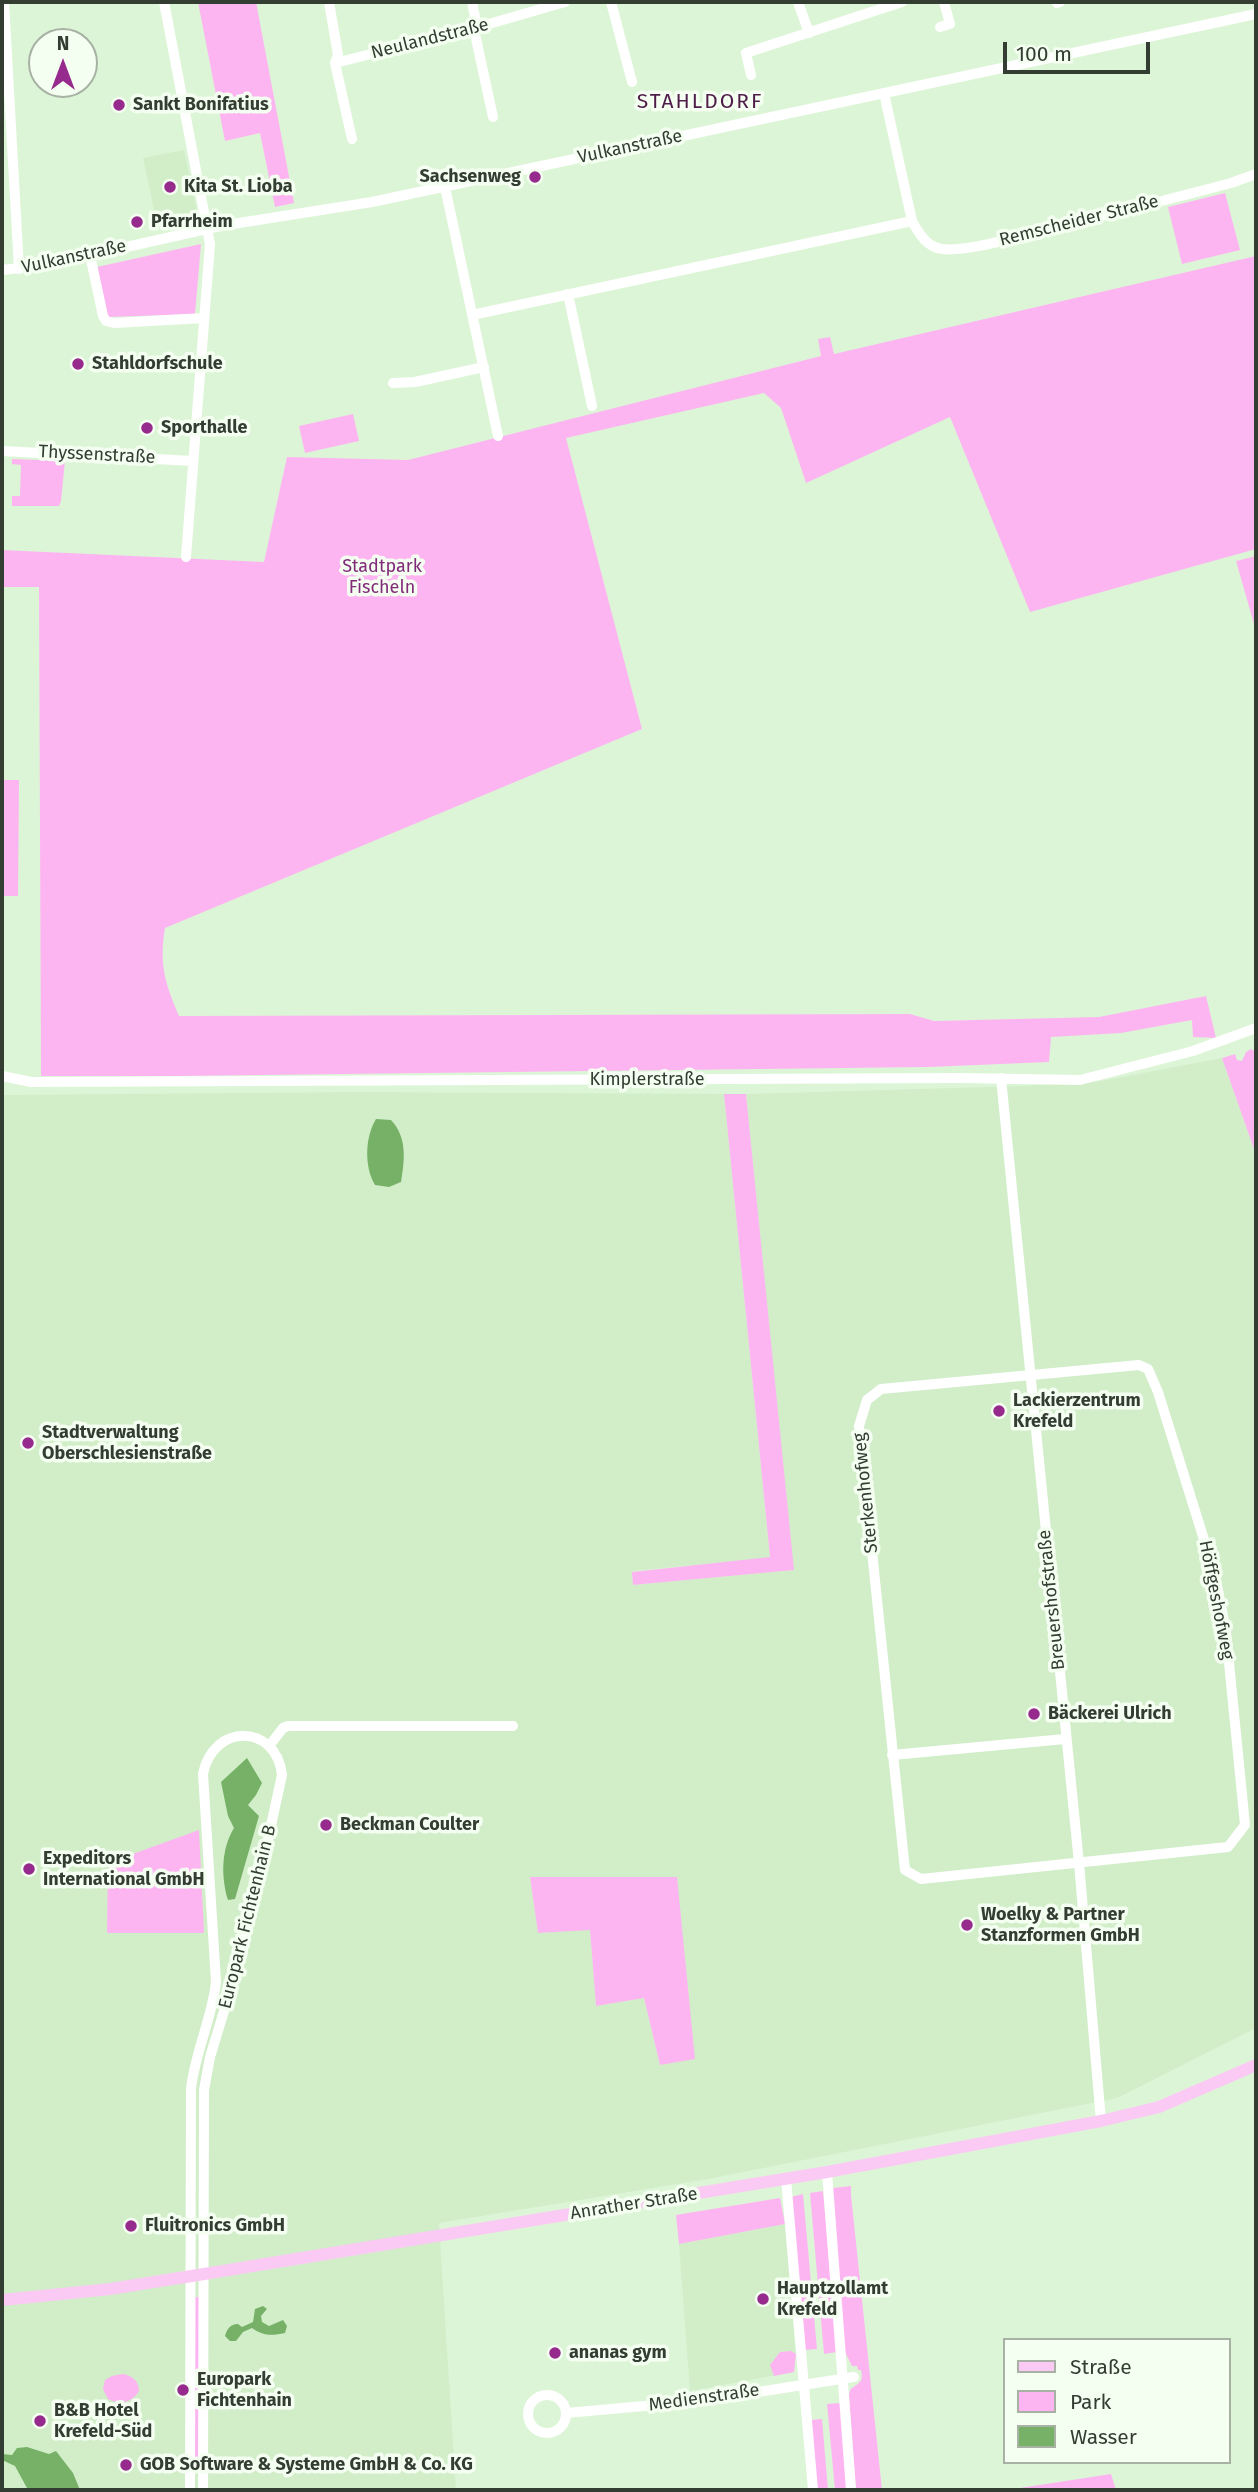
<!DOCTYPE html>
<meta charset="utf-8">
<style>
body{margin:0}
#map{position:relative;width:1258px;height:2492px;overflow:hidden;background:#ddf5d7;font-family:"Fira Sans",sans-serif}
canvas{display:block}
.frame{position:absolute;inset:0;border:4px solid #333d31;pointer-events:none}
.legend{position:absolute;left:1003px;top:2338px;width:228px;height:126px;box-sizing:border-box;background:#f4fef1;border:2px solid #a7b1a4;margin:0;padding:9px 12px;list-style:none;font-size:21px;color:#333d31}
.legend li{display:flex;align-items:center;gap:14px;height:35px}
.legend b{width:35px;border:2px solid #a7b1a4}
.north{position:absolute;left:28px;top:28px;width:70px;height:70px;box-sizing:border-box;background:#f4fef1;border:2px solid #a7b1a4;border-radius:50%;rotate:0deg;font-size:19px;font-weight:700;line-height:28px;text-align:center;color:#333d31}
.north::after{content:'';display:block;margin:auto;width:24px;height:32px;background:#962b8d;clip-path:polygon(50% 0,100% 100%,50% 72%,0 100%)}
.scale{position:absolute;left:1003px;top:42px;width:147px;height:32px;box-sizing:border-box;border:4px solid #333d31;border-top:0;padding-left:9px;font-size:21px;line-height:24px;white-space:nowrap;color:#333d31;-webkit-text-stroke:5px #f4fef1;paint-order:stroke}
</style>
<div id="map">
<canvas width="1258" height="2492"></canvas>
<div class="frame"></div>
<ul class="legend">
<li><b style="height:9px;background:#fbcaf4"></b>Straße</li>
<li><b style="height:19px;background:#fdb5f2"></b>Park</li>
<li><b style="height:19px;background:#77b167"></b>Wasser</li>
</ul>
<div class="north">N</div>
<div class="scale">100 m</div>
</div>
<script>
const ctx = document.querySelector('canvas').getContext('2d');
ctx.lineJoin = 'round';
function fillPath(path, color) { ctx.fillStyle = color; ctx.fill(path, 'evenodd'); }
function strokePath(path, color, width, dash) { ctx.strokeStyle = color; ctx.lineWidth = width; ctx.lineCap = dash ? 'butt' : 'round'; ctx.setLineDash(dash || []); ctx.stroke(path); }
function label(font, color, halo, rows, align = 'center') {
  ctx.font = font + ' "Fira Sans",sans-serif'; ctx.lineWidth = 7; ctx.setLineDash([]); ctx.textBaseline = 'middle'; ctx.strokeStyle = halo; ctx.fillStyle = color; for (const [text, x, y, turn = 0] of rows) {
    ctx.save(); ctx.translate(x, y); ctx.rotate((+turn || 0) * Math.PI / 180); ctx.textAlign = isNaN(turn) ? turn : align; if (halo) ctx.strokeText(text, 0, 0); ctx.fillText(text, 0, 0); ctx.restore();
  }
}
const built = new Path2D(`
 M184,150L198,215L196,219L165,226L164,218L156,219L143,158Z
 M1222,1058L1256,1155V2028L1117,2098L708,2179L439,2223L456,2490H2V1095L357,1092L724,1094L770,1558L632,1571L633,1585L793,1570L746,1094L1024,1086L1101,1081ZM530,1877H677L660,2065L644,1998L596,2006L590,1929L538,1932Z
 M785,2224L796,2354L794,2372L690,2391L679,2244Z`);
const green = new Path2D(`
 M198,2H256L294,203L275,207L260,133L225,141Z
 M1225,193L1240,250L1182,264L1168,207Z
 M201,244L195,314L108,317L97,267Z
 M1256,256V549L1030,612L950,417L806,483L781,408L764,393L566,438L642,729L165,928C159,964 165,983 179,1016L910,1014L934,1021L1099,1017L1206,996L1216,1038L1193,1037L1192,1020L1121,1033L1051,1037L1049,1062L928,1067L176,1076H41L39,587H2V550L264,562L287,457L408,460L821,356L818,339L830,337L834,354Z
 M353,414L359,441L305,453L299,426Z
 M12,459L65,461L61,501L59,506H12V496H20L21,465L12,464Z
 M1256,556V631L1236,561Z
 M2,780H19L18,896H2L4,845Z
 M1251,1049L1256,1052V1155L1222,1058L1235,1054L1237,1060L1242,1061L1246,1052Z
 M724,1094H746L794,1570L633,1585L632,1572L770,1557Z
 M199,1830L204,1933H107L108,1863Z
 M530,1877H677L695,2059L660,2065L644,1998L596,2006L590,1930L538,1933Z
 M851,2186V2195L882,2490H856L849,2395L850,2390C858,2382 864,2384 861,2370H858L857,2366H852L845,2352L833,2197V2188Z
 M823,2191L837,2352L824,2354L810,2193Z
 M803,2194L817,2349L804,2350L791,2197Z
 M780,2198L785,2224L679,2244L676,2215Z
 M195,2297H199V2467H195Z
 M791,2351L796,2354L794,2372L774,2376L770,2365L780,2352Z
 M122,2374C132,2375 139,2381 139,2391C132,2403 120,2405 108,2399L103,2389L105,2380L112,2376Z
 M841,2403L848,2490H835L827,2404Z
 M822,2419L828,2490H815L810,2420Z
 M1111,2474L1116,2490H1007Z`);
const water = new Path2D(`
 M376,1119L391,1120C407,1137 405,1159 401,1182L389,1187L375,1185C364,1166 365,1137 376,1119Z
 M247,1758L262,1783L256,1795L248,1805L259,1816L235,1899L228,1900C221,1877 221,1849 234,1828L228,1816L221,1782Z
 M263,2306L267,2309L261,2316L262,2322L269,2326L283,2320L287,2326L285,2333C272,2336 263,2336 252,2328L243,2332L236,2341H230L225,2336C227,2329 230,2324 238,2324L242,2327L253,2322L255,2309Z
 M27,2447L49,2454L56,2451L73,2473L80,2490H24L27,2488L15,2466L2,2460V2454L12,2455L17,2448Z`);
const minor = new Path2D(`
 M4,2L19,269
 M164,2L210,244L186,557
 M329,2L338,55L335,63L352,139
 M472,2L476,22L475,34L493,117
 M611,2L632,82
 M798,2L809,33
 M1057,3L1060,2
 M940,27L950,24L944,2
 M335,63L475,28L565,2
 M751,75L746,53L902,2
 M884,93L912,221C919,233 926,247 942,249C967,252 1012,238 1037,232C1102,216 1167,200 1231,183L1256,174
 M445,187L498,436
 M90,255L103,316L106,321L114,323L204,318
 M2,270L46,265L220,226L372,202L1256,14
 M568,294L592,406
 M472,315L912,221
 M393,383L415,382L484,367
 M2,451L193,461
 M2,1076L31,1082L959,1078L1080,1080L1193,1051L1256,1028
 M1001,1078L1079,1863L1101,2121
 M1139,1365L1148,1369L1158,1392L1215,1575L1226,1632L1245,1825L1228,1847L921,1879L905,1870L859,1426L867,1400L881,1389Z
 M269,1746L283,1728L288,1726H513
 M892,1755L1065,1739
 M827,2172L851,2490
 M786,2179L813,2490
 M528 2414a19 19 0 1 1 38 0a19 19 0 1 1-38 0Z
 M566,2413L700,2401L854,2377
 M190,2490L191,2089C195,2052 212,2019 216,1982L203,1774C213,1723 276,1723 282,1775L253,1908L239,1962L210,2057L204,2090L203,2490`);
const major = new Path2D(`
 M2,2300L110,2289L204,2274L827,2172L1101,2121L1159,2107L1256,2065`);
const markers = [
 [119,105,7,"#962b8d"],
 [535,177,7,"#962b8d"],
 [170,187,7,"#962b8d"],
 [137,222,7,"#962b8d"],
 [78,364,7,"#962b8d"],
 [147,428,7,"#962b8d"],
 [999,1411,7,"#962b8d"],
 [28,1443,7,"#962b8d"],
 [1034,1714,7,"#962b8d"],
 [326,1825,7,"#962b8d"],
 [29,1869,7,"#962b8d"],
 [967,1925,7,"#962b8d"],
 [131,2226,7,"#962b8d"],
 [763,2299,7,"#962b8d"],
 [555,2353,7,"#962b8d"],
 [183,2390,7,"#962b8d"],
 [40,2421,7,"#962b8d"],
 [126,2465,7,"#962b8d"]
];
const streetNames = [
 ["Neulandstraße",430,39,-14],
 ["Vulkanstraße",630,147,-12],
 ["Remscheider Straße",1079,221,-14],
 ["Vulkanstraße",74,257,-12],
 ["Thyssenstraße",97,455,3],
 ["Kimplerstraße",647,1080],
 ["Sterkenhofweg",866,1493,-96],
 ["Breuershofstraße",1052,1600,-96],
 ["Höffgeshofweg",1216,1600,79],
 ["Europark Fichtenhain B",248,1917,-76],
 ["Anrather Straße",634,2204,-9],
 ["Medienstraße",704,2398,-8]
];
const poiNames = [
 ["Sankt Bonifatius",133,105],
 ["Sachsenweg",521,177,"right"],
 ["Kita St. Lioba",184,187],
 ["Pfarrheim",151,222],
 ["Stahldorfschule",92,364],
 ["Sporthalle",161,428],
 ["Lackierzentrum",1013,1401],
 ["Krefeld",1013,1422],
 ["Stadtverwaltung",42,1433],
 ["Oberschlesienstraße",42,1454],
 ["Bäckerei Ulrich",1048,1714],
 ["Beckman Coulter",340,1825],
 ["Expeditors",43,1859],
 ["International GmbH",43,1880],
 ["Woelky & Partner",981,1915],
 ["Stanzformen GmbH",981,1936],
 ["Fluitronics GmbH",145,2226],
 ["Hauptzollamt",777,2289],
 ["Krefeld",777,2310],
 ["ananas gym",569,2353],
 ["Europark",197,2380],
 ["Fichtenhain",197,2401],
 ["B&B Hotel",54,2411],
 ["Krefeld-Süd",54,2432],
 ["GOB Software & Systeme GmbH & Co. KG",140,2465]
];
const parkNames = [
 ["Stadtpark",382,567],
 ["Fischeln",382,588]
];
const quarterNames = [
 ["STAHLDORF",700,102]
];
fillPath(built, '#d1eec9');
fillPath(green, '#fdb5f2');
fillPath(water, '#77b167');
strokePath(minor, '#fff', 10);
strokePath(major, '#fbcaf4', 12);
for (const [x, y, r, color] of markers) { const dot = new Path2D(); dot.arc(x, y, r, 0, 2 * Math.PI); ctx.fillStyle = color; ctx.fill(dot); strokePath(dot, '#f4fef1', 2.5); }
label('18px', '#333d31', '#f4fef1', streetNames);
label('bold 18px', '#333d31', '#f4fef1', poiNames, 'left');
label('18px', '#812b79', '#f4fef1', parkNames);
ctx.letterSpacing = '2px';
label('21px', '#501c4a', '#f4fef1', quarterNames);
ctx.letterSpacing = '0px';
</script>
